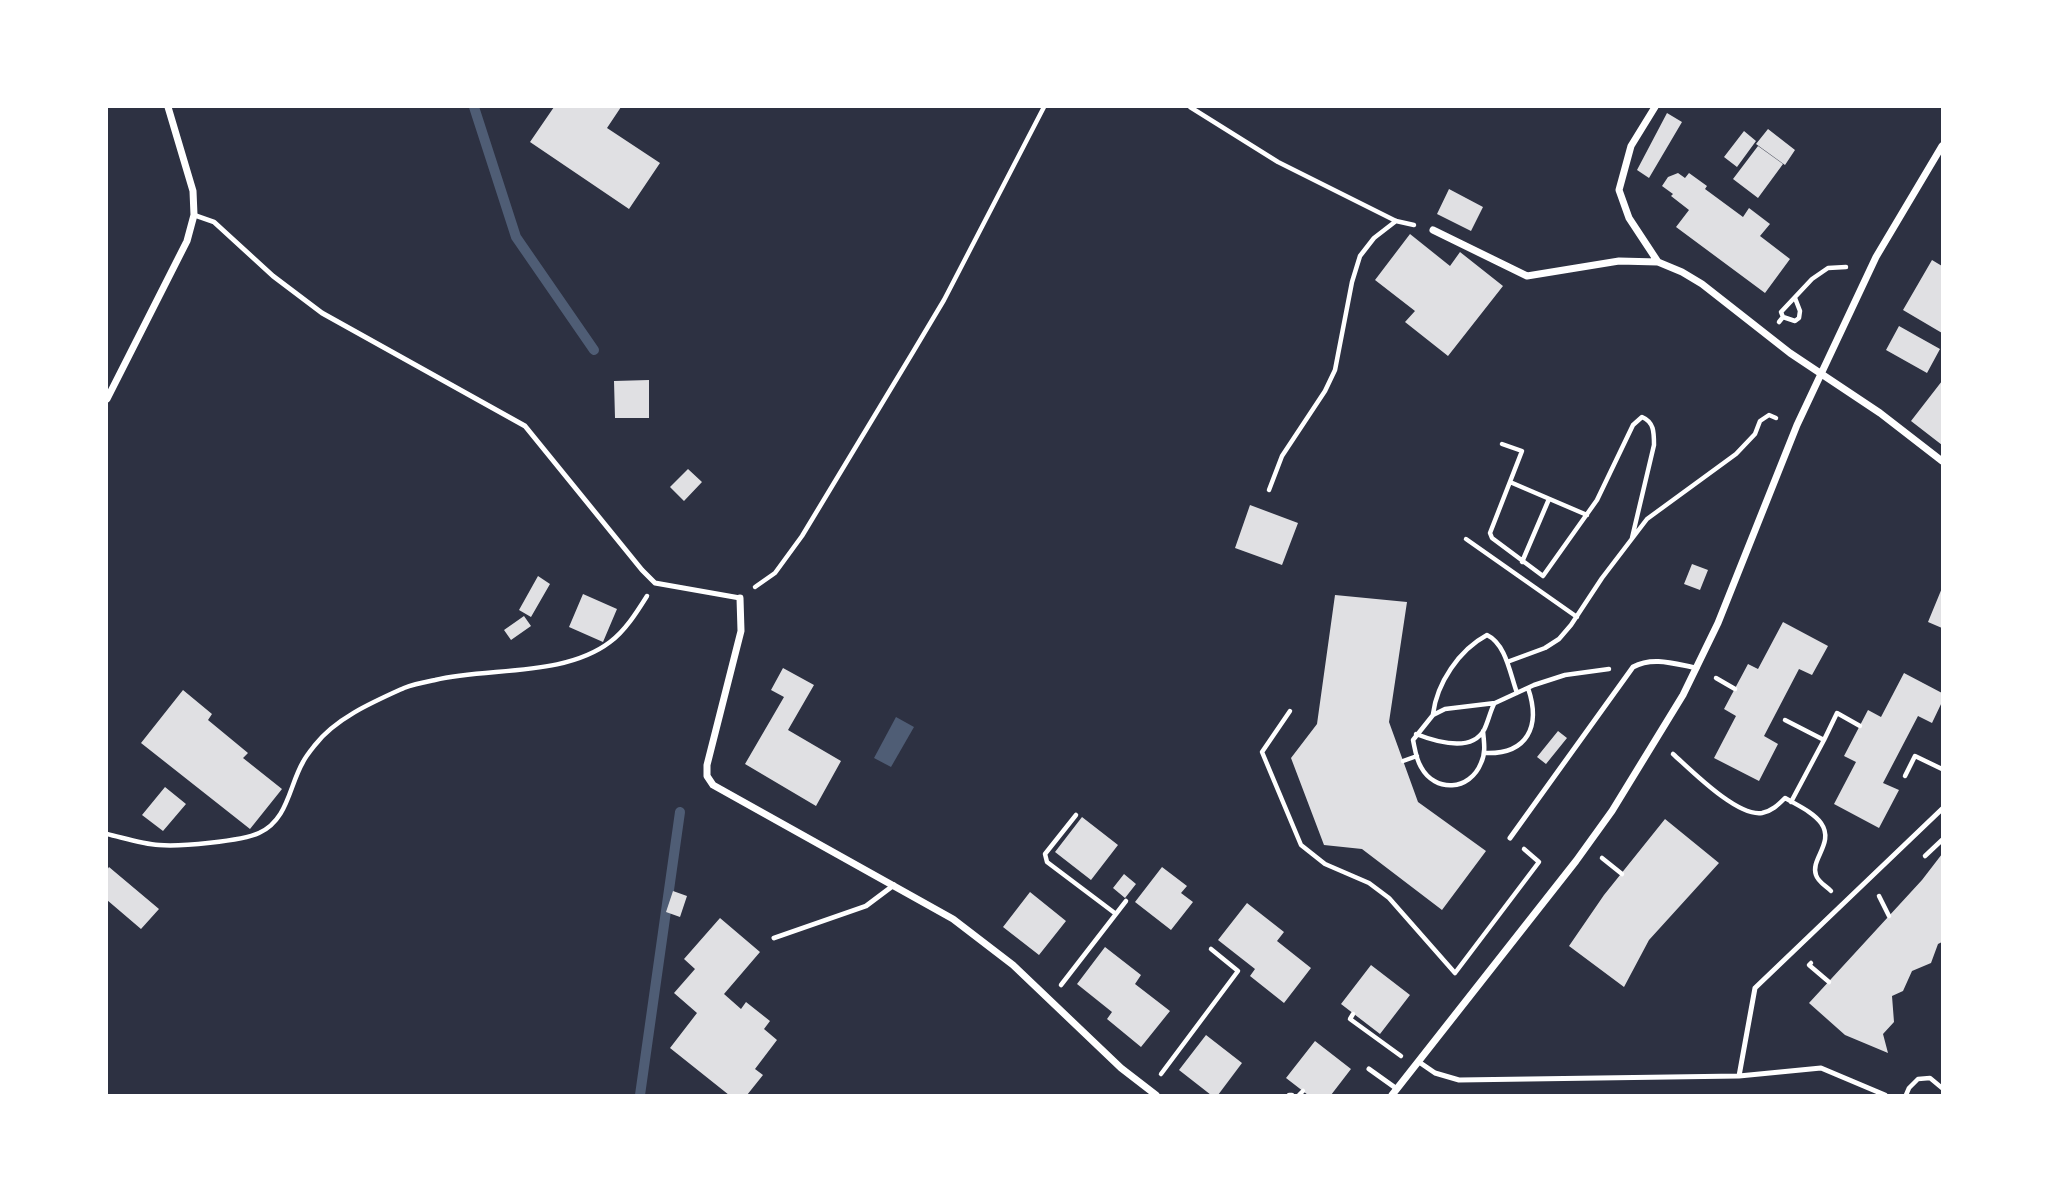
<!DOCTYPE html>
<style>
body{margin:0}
#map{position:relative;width:2049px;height:1202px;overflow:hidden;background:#2d3142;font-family:"Open Sans",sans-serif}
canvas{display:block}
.frame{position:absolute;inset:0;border:108px solid #fff;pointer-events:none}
</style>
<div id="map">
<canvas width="2049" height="1202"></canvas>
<div class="frame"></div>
</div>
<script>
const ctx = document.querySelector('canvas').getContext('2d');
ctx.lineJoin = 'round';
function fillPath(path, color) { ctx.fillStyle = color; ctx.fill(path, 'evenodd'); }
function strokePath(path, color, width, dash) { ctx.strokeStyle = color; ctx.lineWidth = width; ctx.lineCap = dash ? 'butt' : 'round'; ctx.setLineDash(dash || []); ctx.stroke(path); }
const water = new Path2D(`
 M896,717L914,727L891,767L874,758Z`);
const stream = new Path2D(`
 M474,107L516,237L594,350
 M640,1095L680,812`);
const building = new Path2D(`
 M554,107H621L607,128L660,163L629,209L530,142Z
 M1667,113L1682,122L1649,178L1637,170Z
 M1768,129L1795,150L1785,165L1756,144Z
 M1744,131L1756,141L1737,167L1724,157Z
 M1758,146L1783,164L1758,198L1733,179Z
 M1678,173L1685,178L1689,173L1707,186L1705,189L1743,217L1749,208L1770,224L1760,236L1790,259L1765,293L1676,227L1689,210L1671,196L1673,194L1662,186L1668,177Z
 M1449,189L1483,207L1471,231L1437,214Z
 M1410,234L1450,266L1460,252L1503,286L1448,356L1405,322L1415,311L1375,280Z
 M1932,260L1942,266V333L1903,310Z
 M1899,326L1940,349L1927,373L1886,350Z
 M649,380V418H615L614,381Z
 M1942,381V445L1911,421Z
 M688,469L702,482L684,501L670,487Z
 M1250,505L1298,523L1282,565L1235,548Z
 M1692,564L1708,570L1700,590L1684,584Z
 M538,576L550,584L531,617L519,610Z
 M1942,588V628L1928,622Z
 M583,594L617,609L603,642L569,627Z
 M1335,595L1407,602L1389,722L1418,802L1486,851L1442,910L1362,849L1324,845L1291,758L1317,724Z
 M524,616L531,626L511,640L504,630Z
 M1783,622L1828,646L1812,675L1799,669L1764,736L1778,744L1759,781L1714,758L1736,716L1724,709L1748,664L1758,669Z
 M783,668L814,685L788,730L841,761L816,806L745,764L784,697L771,690Z
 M1904,673L1942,693V702L1932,723L1918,716L1883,783L1899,790L1879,828L1834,804L1856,762L1844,756L1868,710L1881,717Z
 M183,690L212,714L208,720L248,753L243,758L282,789L250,829L141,743Z
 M1558,731L1567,738L1546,764L1537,757Z
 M165,787L186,804L163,831L142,815Z
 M1082,817L1118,845L1091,880L1055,852Z
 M1665,819L1719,863L1649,940L1624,987L1569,946L1604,895Z
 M1942,854V942L1938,944L1931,963L1912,971L1903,991L1892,996L1894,1022L1883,1034L1888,1053L1845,1035L1809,1003L1922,880Z
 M109,867L159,909L141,929L107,900V870Z
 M1162,867L1187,886L1181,893L1193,902L1171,930L1135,902Z
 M1124,874L1136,884L1125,898L1113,888Z
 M673,891L687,896L680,917L666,912Z
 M1030,892L1066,921L1039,955L1003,927Z
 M1247,903L1284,932L1277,941L1311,968L1284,1003L1250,976L1255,969L1218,940Z
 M720,918L760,952L724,994L741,1009L746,1002L770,1021L764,1029L777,1040L755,1069L763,1075L747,1095H729L670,1048L697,1013L674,993L695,969L684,959Z
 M1105,947L1141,975L1135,984L1170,1011L1141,1047L1107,1019L1112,1012L1077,984Z
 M1371,965L1410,995L1380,1034L1341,1004Z
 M1206,1035L1242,1063L1218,1095H1211L1179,1070Z
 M1315,1041L1351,1069L1331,1095H1308L1286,1078Z`);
const path = new Path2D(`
 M1190,107L1278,162L1396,221L1414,225
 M1783,317L1795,321L1799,318L1800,311L1795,298
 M1779,322L1783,317L1781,312L1812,279L1828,268L1846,267
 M1502,444L1522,451L1490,533L1492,538L1543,576L1597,500L1633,425L1642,417C1654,422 1654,432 1654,445L1632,538
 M1510,482L1587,515
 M1269,490L1282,456L1325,391L1335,370L1352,282L1360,256L1374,238L1396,221
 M1466,539L1577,617
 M1522,562L1549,499
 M755,587L775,573L802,536L913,352L944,300L1044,107
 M1507,662L1545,648L1559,639L1571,625L1602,578L1647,519L1736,454L1755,434L1760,421L1769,415L1776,418
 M1716,678L1735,689
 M1290,711L1262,752L1301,845L1325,864L1369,883L1389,898L1455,973L1539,862L1524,849
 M1433,714C1437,683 1459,650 1487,635C1506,644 1510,674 1517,693
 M1785,720L1824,740L1791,802
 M1483,731C1484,742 1486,753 1481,763C1470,791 1435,793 1421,767C1416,759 1415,749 1413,740L1433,715L1445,709L1495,703L1534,685L1565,675L1609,669
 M1416,734C1434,741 1471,753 1484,730C1488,722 1490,712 1494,704
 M1824,740L1837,713L1860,726
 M1484,753C1528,755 1541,726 1528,688
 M1673,754C1691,770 1737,817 1762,813C1772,811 1778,805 1785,798C1797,805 1813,812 1821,823C1835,843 1810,859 1816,875C1818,882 1826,886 1831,891
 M1403,761L1417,756
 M1905,776L1915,756L1942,769
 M1076,815L1045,854L1047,862L1116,914
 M107,834C124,838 142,844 159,845C179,847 242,841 259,833C288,820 289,786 303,762C306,756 311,750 315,745C336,718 373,702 404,688C414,684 425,682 435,680C489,667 564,677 610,642C625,631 637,612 647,596
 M1925,856L1942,840
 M1602,858L1622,874
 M1879,896L1889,916
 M1811,963L1809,965L1829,982
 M1061,985L1126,901
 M1353,1014L1350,1019L1401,1056
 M1161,1074L1238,971L1211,949
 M1289,1095H1292
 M1299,1095L1303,1091
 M1906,1095L1909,1088L1918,1079L1930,1078L1942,1088`);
const service = new Path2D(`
 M194,215L214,222L273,276L322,313L525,426L642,570L655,583L740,598
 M1510,838L1633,667C1653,656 1675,664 1697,668
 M774,938L866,906L894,885
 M1419,1062L1435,1073L1459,1080L1739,1076L1821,1068L1885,1095
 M1369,1069L1397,1089
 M1739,1076L1755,988L1942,809`);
const minor = new Path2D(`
 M1655,107L1631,146L1619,190L1629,218L1658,262
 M1433,230L1527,276L1619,261L1658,262L1682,272L1702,284L1790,353L1880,413L1942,461
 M107,399L187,241L194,215L193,191L168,107
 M740,598L741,631L707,765V776L713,785L953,919L1013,965L1121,1068L1156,1095
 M1392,1095L1576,861L1612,811L1683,695L1718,623L1797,425L1876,257L1942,146`);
fillPath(water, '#4f5d75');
strokePath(stream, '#4f5d75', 10);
fillPath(building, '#e0e0e3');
strokePath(path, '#fff', 4.5);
strokePath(service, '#fff', 5);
strokePath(minor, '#fff', 7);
</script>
